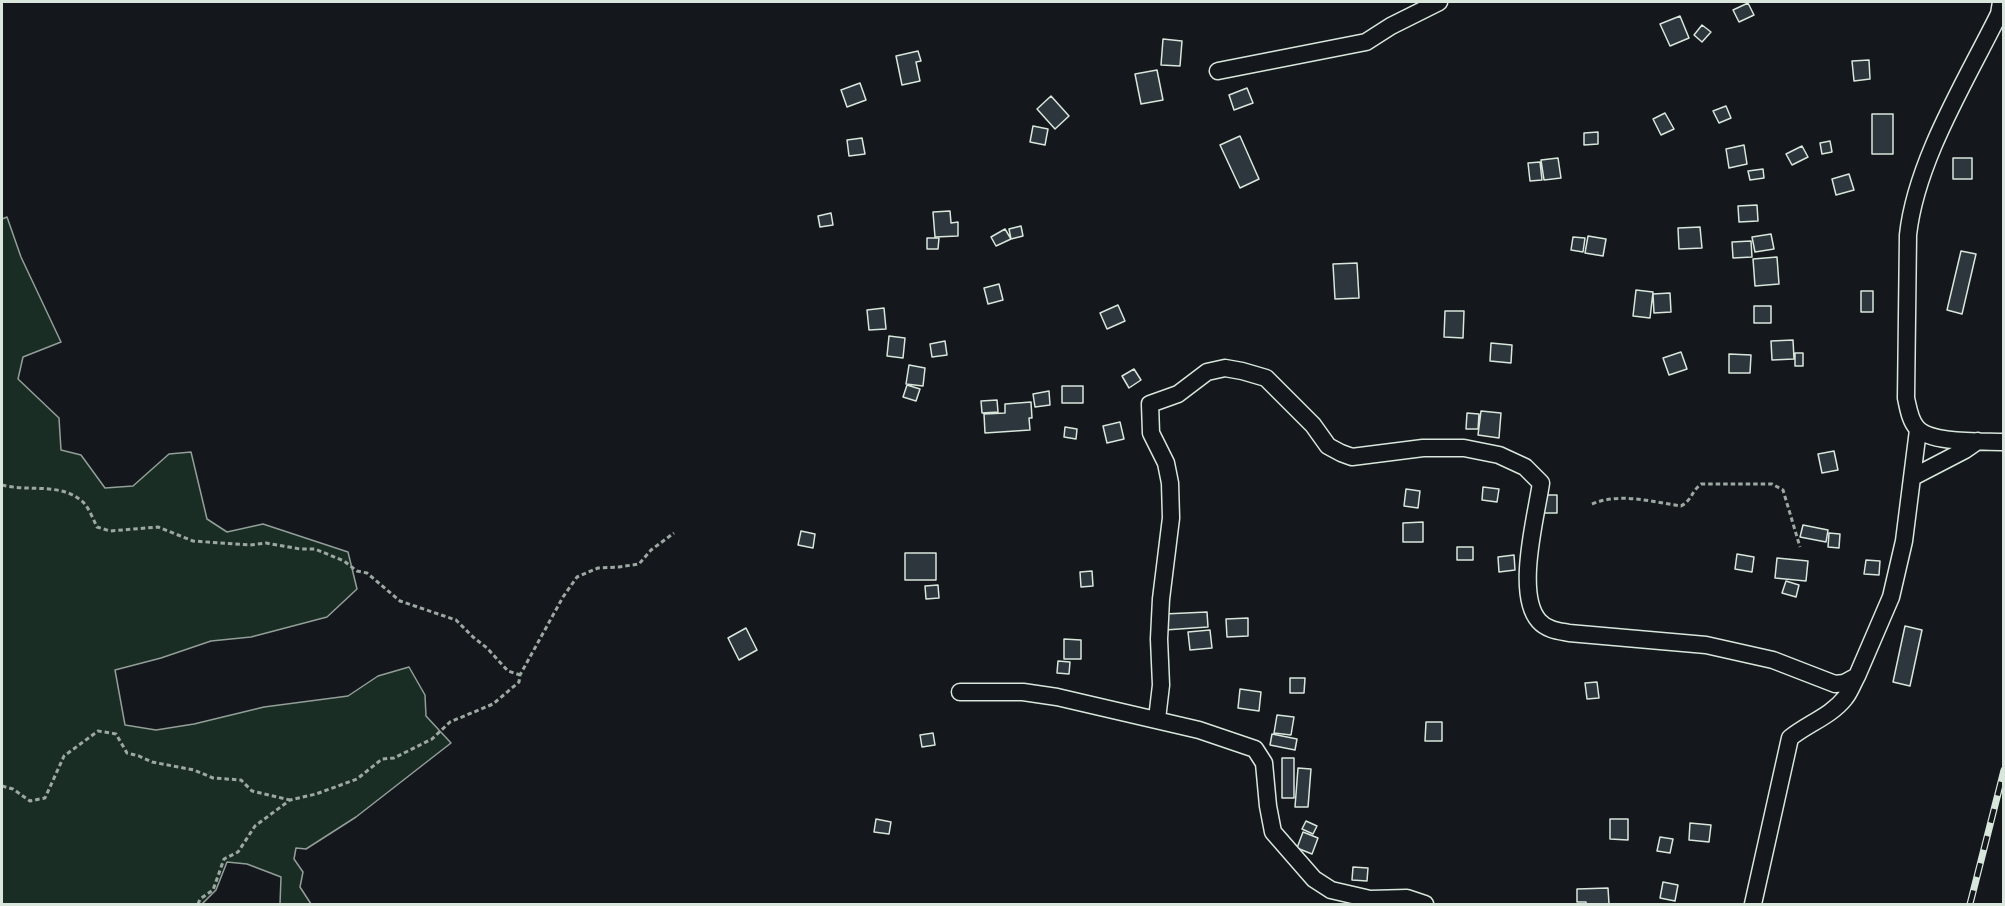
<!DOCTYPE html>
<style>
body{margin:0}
#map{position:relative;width:2005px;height:906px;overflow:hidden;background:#14181c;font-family:"Source Sans 3",sans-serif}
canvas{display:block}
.frame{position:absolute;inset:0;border:3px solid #d8e6dc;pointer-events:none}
</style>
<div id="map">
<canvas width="2005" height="906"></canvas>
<div class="frame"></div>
</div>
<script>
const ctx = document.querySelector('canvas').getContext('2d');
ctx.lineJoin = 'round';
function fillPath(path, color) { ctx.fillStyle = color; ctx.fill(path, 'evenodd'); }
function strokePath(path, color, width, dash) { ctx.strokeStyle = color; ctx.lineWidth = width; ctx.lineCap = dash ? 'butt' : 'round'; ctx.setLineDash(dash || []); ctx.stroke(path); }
const green = new Path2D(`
 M7,217L21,257L61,342L23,357L18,379L59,418L61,450L81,455L105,488L133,486L169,454L191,452L207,519L227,532L263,524L348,552L357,589L327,617L251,637L211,641L161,658L115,670L125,725L156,730L194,724L264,707L348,696L378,676L409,667L425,695L426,716L451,743L356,817L306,849L296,848L294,859L303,872L300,887L311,904H280L281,877L247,864L227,862L216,890L202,904H2V219Z`);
const building = new Path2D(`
 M1748,3L1754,15L1739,22L1733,10Z
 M1680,16L1689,38L1670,46L1660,24Z
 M1702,25L1711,32L1702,42L1694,35Z
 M1163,39L1182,41L1180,66L1161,65Z
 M918,51L921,61L916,62L920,81L902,85L896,56Z
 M1869,60L1870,79L1854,81L1852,61Z
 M1157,70L1163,100L1141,104L1135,74Z
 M860,83L866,100L847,107L841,90Z
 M1247,88L1253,103L1234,110L1229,95Z
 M1051,96L1069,116L1055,129L1037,109Z
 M1726,106L1731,118L1719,123L1713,111Z
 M1665,113L1674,129L1661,135L1653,119Z
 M1872,114H1893V154H1872Z
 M1033,126L1048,129L1045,145L1030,142Z
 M1598,132V144L1584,145V133Z
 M1240,136L1259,179L1240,188L1220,145Z
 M862,138L865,154L849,156L847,140Z
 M1830,141L1832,152L1822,154L1820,143Z
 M1744,145L1747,164L1729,168L1726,149Z
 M1802,146L1808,157L1792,165L1786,154Z
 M1558,158L1561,178L1544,180L1541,160Z
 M1953,158H1972V179H1953Z
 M1540,162L1542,180L1530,181L1528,163Z
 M1763,169L1764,178L1750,180L1748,171Z
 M1849,174L1854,190L1836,195L1832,179Z
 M1757,205L1758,221L1739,222L1738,206Z
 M950,211L951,223L958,222V236L935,237L933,212Z
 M831,213L833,225L820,227L818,216Z
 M1021,226L1023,236L1011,239L1009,229Z
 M1700,227L1702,248L1679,249L1678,228Z
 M1005,229L1011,239L996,246L991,237Z
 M1771,234L1774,249L1755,252L1752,237Z
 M1588,236L1606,239L1603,256L1585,253Z
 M1573,237L1585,238L1583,252L1571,250Z
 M927,238H939L938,249H927Z
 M1751,241L1752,257L1733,258L1732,242Z
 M1961,251L1976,254L1962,314L1947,310Z
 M1777,257L1779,284L1755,286L1753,259Z
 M1357,263L1359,298L1335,299L1333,264Z
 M999,284L1003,300L988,304L984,288Z
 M1636,290L1653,292L1650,318L1633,316Z
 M1861,291H1873V312H1861Z
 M1670,293L1671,312L1654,313L1653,294Z
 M1118,305L1125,321L1107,329L1100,313Z
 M1754,306H1771V323H1754Z
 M884,308L886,329L869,330L867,310Z
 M1445,311H1464L1463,338L1444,337Z
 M889,336L905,338L903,358L887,356Z
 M1793,340L1794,359L1772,360L1771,341Z
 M945,341L947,355L932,357L930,344Z
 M1491,343L1512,345L1511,363L1490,361Z
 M1681,352L1687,369L1669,375L1663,358Z
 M1795,353H1803V366H1795Z
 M1729,354L1751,355L1750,373H1729Z
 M909,365L925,368L923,386L906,384Z
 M1134,369L1141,380L1129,388L1122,376Z
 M907,385L920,389L916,401L903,397Z
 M1062,386H1083V403H1062Z
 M1049,391L1050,405L1035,407L1033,394Z
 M997,400L998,412L982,413L981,401Z
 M1031,402L1032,418H1029L1030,430L985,433L984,414L1005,413V404Z
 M1481,411L1501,413L1499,438L1478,435Z
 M1467,413L1479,414L1478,429H1466Z
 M1120,422L1124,439L1107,443L1103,426Z
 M1065,427L1077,429L1076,439L1064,437Z
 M1834,451L1838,470L1822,473L1818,454Z
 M1483,487L1499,489L1497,502L1482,500Z
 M1406,489L1420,491L1418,508L1404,506Z
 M1542,495H1557V513H1541Z
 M1423,522V542H1403V523Z
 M1803,525L1828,530L1826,542L1800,537Z
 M801,531L815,534L813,548L798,545Z
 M1829,533L1840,534L1839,548L1828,547Z
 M1457,547H1473V560H1457Z
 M905,553H936V580H905Z
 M1737,554L1754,557L1752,572L1735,569Z
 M1514,555L1515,570L1499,572L1498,557Z
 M1777,558L1808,561L1806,581L1775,578Z
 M1866,560L1880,561L1879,575L1864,574Z
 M1092,571L1093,586L1081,587L1080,572Z
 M1786,581L1799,585L1796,597L1782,593Z
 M938,585L939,598L926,599L925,586Z
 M1207,612L1208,627L1165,630L1164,614Z
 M1248,618V636L1227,637L1226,619Z
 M1905,626L1922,630L1910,686L1893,682Z
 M746,628L757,650L739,660L728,638Z
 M1210,630L1212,648L1190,650L1188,632Z
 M1064,639L1081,640V659H1064Z
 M1058,661L1070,662L1069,674L1057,673Z
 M1290,678H1305L1304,693H1290Z
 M1597,682L1599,698L1587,699L1585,683Z
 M1240,689L1261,692L1259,711L1238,708Z
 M1277,715L1294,717L1291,735L1274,733Z
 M1426,722H1442V741H1425Z
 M933,733L935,745L922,747L920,735Z
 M1272,734L1297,739L1295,750L1270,745Z
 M1282,758H1294V798H1282Z
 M1298,768L1311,769L1308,807H1295Z
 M876,819L891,822L889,834L874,832Z
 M1610,819H1628V840L1610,839Z
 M1306,821L1317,826L1313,834L1302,829Z
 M1690,823L1711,825L1709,842L1689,840Z
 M1303,832L1318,838L1312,854L1297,848Z
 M1660,837L1673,839L1670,853L1657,851Z
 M1353,867L1368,868L1367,881L1352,880Z
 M1663,882L1678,885L1675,901L1660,898Z
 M1608,888L1609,904H1586V902H1577V889Z`);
const path = new Path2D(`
 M2,485C28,492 61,482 83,502C89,508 93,519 97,527L110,531L158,527L193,541L250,545L266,543L300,549H315L344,561L357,571L367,573L400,601L456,620L473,637L487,648L508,671L520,675
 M1592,504C1620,492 1652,502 1681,506C1692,500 1691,492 1701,484H1772L1783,490L1800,547
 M2,786L13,789L30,801L45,798L64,756L98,731L116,734L127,753L139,756L152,762L194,770L213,778L241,780L252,791L290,800
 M198,904L200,899L213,890L224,859L238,852L255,826L290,800L316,794L357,779L382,759L394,758L432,739L450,722L493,704L519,682L520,675L563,597L577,577L598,568L619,567L639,564L651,550L674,533`);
const minor = new Path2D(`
 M2001,2L1999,14C1966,81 1916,161 1908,235L1906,398C1908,407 1910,421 1917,428C1931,444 1983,441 2004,442
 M1218,71L1366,42L1391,26L1439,2
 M1913,477L1965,450L1978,441
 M960,692H1023L1057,697L1199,730L1255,749L1264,763L1268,806L1273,832L1314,879L1331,890L1370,899L1407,898L1425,904
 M1157,719L1161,685L1159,639L1161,599L1171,518L1170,483L1166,463L1151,433L1150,404L1178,394L1207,372L1225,368L1242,371L1266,378L1313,425L1328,446L1341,453L1352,457L1423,448H1464L1499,455L1525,467L1541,483C1536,517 1515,594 1539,621C1547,630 1559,631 1569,633L1706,645L1773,660L1835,684L1844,683L1857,676L1891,597L1904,541L1918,430
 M1753,904L1790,738C1807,724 1831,716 1845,698C1850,692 1853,683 1857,676`);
const rail = new Path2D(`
 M1970,904L2004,770`);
fillPath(green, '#1a2d24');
strokePath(green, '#939e99', 1.5);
fillPath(building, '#2c363c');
strokePath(building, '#d8e6dc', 1.5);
strokePath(minor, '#d8e6dc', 19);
strokePath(path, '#9da8a2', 3, [4.5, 3]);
strokePath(minor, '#14181c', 16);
strokePath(rail, '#d8e6dc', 7);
strokePath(rail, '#14181c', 4.5, [14]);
</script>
